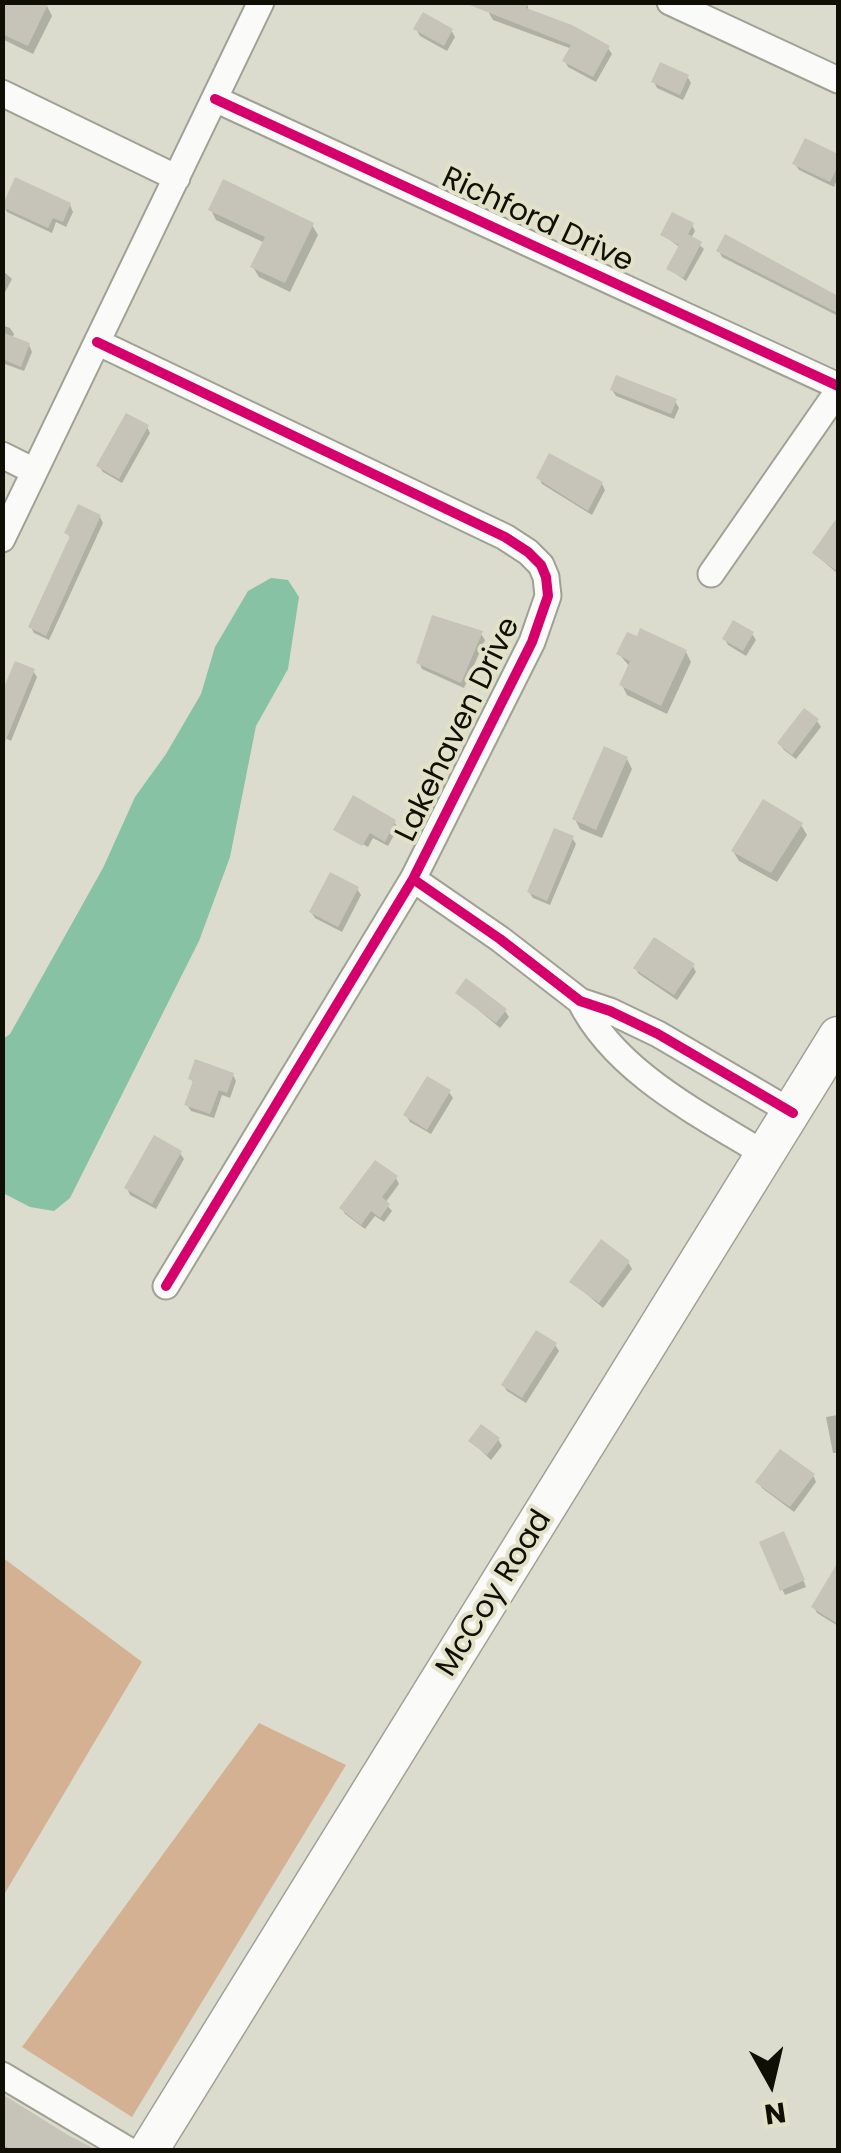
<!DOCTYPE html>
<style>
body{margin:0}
#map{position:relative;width:841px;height:2153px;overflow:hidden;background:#dbdccd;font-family:Poppins,sans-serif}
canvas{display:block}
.frame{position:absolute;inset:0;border:5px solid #0f0f06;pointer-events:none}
.north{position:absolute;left:721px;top:2033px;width:100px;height:100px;-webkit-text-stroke:8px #e1e2c7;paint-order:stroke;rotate:172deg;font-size:28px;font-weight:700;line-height:40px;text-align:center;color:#0f0f06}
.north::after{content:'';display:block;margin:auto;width:35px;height:45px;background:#0f0f06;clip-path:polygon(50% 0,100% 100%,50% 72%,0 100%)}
</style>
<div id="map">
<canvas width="841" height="2153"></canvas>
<div class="frame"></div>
<div class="north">N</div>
</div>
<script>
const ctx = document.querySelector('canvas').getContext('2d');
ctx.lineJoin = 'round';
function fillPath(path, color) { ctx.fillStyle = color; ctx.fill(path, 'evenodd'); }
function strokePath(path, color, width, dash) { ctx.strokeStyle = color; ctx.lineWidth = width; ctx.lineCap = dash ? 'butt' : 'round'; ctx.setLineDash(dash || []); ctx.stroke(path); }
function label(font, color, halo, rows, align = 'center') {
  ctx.font = font + ' Poppins,sans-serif'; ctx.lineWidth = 8; ctx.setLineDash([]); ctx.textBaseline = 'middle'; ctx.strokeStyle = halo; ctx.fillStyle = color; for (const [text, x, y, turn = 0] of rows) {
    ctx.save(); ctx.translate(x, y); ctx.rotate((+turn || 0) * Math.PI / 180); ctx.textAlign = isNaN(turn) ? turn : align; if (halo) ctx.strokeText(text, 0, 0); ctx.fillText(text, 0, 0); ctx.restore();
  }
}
const forest = new Path2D(`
 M2,1557L142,1662L5,1893L2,1892Z
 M259,1723L346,1765L132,2117L22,2047Z`);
const water = new Path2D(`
 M271,578L288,580L299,597L288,669L256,726L230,857L199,941L70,1198L54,1211L30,1207L3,1193V1039L10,1034L103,868L135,797L166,754L201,694L215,647L248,591Z`);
const shadow = new Path2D(`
 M2,2L47,6L52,16L33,54L4,40Z
 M494,2L527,3L529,12L608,48L612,54L596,82L568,67L565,61L572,49L493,20L489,13Z
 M416,29L451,30L455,37L447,51L420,36Z
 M687,76L691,83L683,100L657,88L654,82Z
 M806,141L838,157V177L834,187L799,170L795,164Z
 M70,205L73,212L66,227L56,222L52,233L7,212L4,206Z
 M211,210L312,225L318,235L290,292L259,277L253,267L265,243L216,220Z
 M692,225L695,231L691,238L704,249L686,281L669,269L681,248L663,235Z
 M726,237L838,299V316L722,257L719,251Z
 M2,270L12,279L3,296H2Z
 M2,325L10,328L14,334L12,339L29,345L32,352L24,371L2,363Z
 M612,390L675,401L679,408L674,419L616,396Z
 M147,427L150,433L122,483L103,472L99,466Z
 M539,478L602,484L605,490L592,515L542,484Z
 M100,517L103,523L49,640L34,633L31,627L71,539L67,533Z
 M838,520V574L815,554Z
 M481,634L485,640L464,688L422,669L419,662Z
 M752,634L756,640L746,656L728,645L725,639Z
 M686,652L691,662L667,714L627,695L622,685L630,667L619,654Z
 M33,671L37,677L11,741L2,736V699Z
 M817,721L821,727L796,759L784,750L780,744Z
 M627,759L632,769L602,838L580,829L575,819Z
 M394,822L398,828L388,846L373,838L368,847L337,829Z
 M801,825L807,835L777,882L739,861L733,851Z
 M572,838L576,844L550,905L533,898L529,892Z
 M357,889L361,895L342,932L315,918L311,912Z
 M693,966L696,972L677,1000L639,974L635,968Z
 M458,993L505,1011L509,1017L500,1028Z
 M233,1075L236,1081L230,1098L222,1095L214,1118L191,1111L187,1105L194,1084L191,1079Z
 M449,1092L453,1098L431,1134L410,1122L406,1115Z
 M180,1153L184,1159L156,1209L130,1195L127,1188Z
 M396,1178L399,1184L385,1203L392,1211L384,1222L375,1216L365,1229L345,1214L342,1208Z
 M628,1262L632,1269L603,1308L572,1282Z
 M555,1345L559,1351L526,1403L507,1391L503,1385Z
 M838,1415V1453H833L826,1417Z
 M498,1439L502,1446L491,1460L471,1441Z
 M813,1475L816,1482L794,1512L762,1488L758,1482Z
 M787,1540L806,1587L785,1595L782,1589Z
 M829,1583L838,1589V1626L817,1613L814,1607Z
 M2,2097L90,2149L91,2150H2Z`);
const building = new Path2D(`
 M2,2H49L28,46L2,34Z
 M462,2H528L526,8L572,25L610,46L593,77L562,61L571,45Z
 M423,12L453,29L444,46L413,29Z
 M660,62L689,75L680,95L651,82Z
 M805,138L838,154V166L830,182L792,164Z
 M15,177L71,203L63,222L53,218L48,228L2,207Z
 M223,179L314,223L285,283L250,267L265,237L208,210Z
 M672,212L694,223L688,234L702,242L683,278L666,269L679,245L660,235Z
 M725,234L838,296V313L716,251Z
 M2,332L30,343L21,367L2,359Z
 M616,375L677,399L671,414L610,390Z
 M126,413L149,425L119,479L96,466Z
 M549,453L603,482L588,511L536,478Z
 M78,504L101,515L46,636L28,627L70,536L64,533Z
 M838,516V572L812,553Z
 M432,615L483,631L461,683L416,663Z
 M733,620L754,632L743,651L722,639Z
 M640,628L687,650L661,706L619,685L630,661L616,654L627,632L637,636Z
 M15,661L35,669L3,747L2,692Z
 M804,708L819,719L792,755L777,743Z
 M604,746L628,757L596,830L572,819Z
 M353,795L396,820L385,842L370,833L362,846L333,830Z
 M763,799L803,823L771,873L731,851Z
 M554,828L574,836L547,901L527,892Z
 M330,872L359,887L338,927L309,912Z
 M654,937L695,964L674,995L633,968Z
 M466,978L507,1009L496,1023L455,993Z
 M195,1059L234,1073L227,1093L219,1090L210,1114L184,1105L193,1081L188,1079Z
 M427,1076L451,1090L427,1130L403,1115Z
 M154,1135L182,1151L152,1204L124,1188Z
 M375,1160L398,1176L382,1197L390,1204L380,1218L371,1211L361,1225L339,1208Z
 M601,1239L630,1261L599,1303L569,1282Z
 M536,1330L557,1343L522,1398L501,1385Z
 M481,1424L500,1438L487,1455L468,1441Z
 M780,1449L815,1474L790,1507L755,1482Z
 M784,1531L805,1580L780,1591L759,1542Z
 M838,1562V1624L811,1607Z
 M2,2094L68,2135L97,2150H12L2,2144Z`);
const minor = new Path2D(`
 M670,2L838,80
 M2,93L177,178
 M215,99L838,386
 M97,342L505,537L528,552L541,565L546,577L548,596L532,642L413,879L166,1286
 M2,455L34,471
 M2,539L261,2
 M711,574L838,391
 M413,879L500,939L580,1001L610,1011L658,1034L793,1113
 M580,1001C616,1073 700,1114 766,1155
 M2,2075L128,2150`);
const secondary = new Path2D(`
 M149,2150L838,1036`);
const cycleway = new Path2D(`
 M215,99L838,386
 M97,342L505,537L528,552L541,565L546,577L548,596L532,642L413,879L166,1286
 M413,879L500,939L580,1001L610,1011L658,1034L793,1113`);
const streetNames = [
 ["Richford Drive",537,221,25],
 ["Lakehaven Drive",459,730,-64],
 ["McCoy Road",495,1594,-58]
];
fillPath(forest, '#d4b193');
fillPath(water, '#88c2a4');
fillPath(shadow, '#0003');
fillPath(building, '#c6c4b9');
strokePath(minor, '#a0a195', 29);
strokePath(secondary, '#a0a195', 41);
strokePath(minor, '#fafaf8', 25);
strokePath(secondary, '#fafaf8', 38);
strokePath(cycleway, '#d6006c', 10);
label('30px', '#0f0f06', '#e1e2c7', streetNames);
</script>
